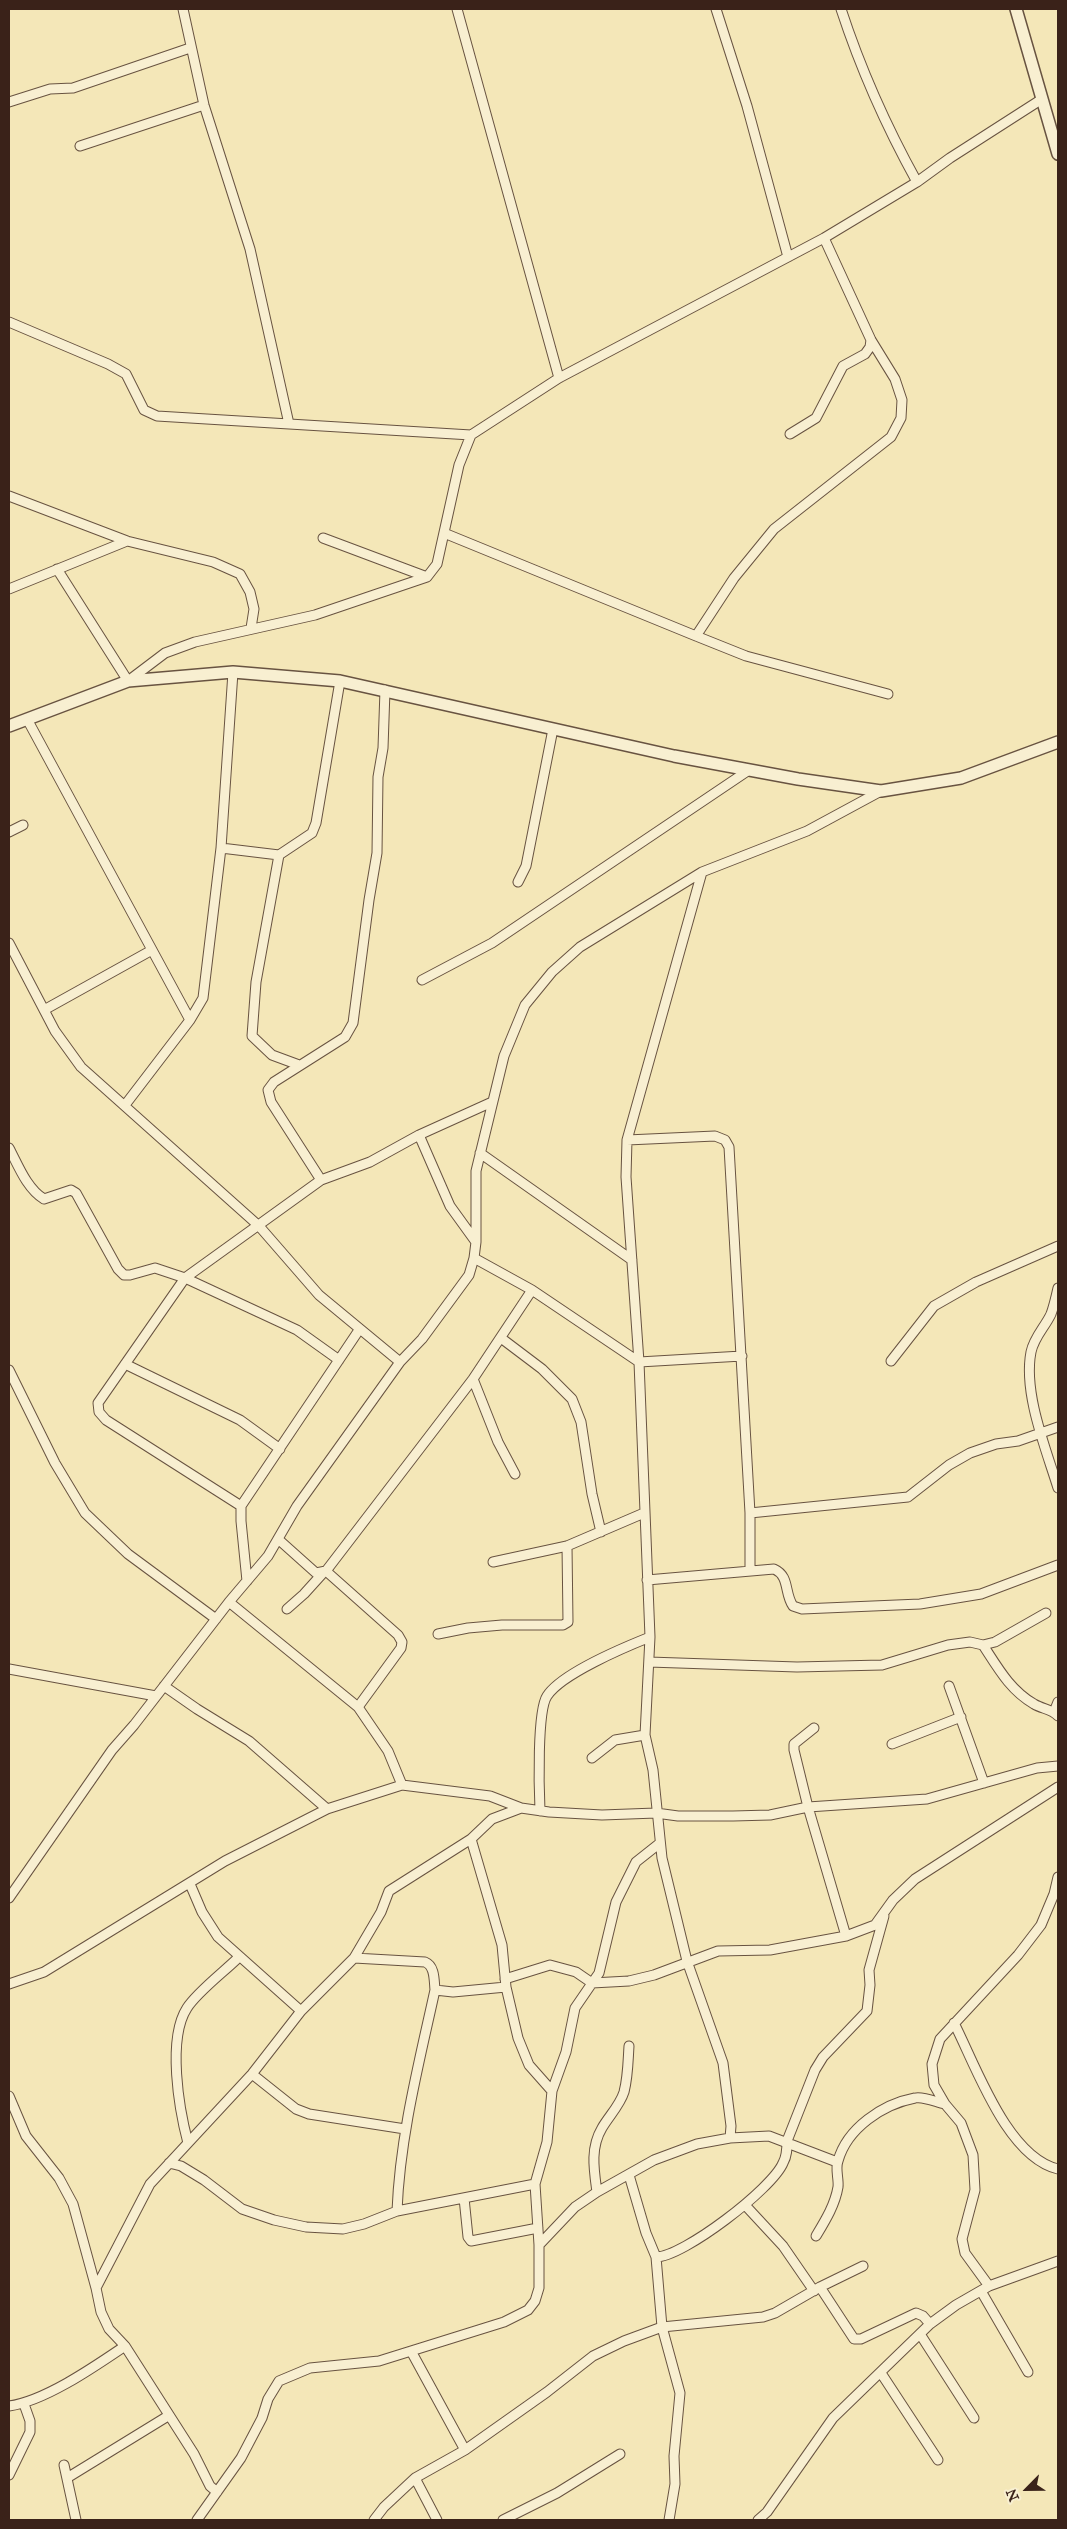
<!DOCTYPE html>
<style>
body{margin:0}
#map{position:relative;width:1067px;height:2529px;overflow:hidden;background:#f4e7b8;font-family:"IM FELL Great Primer",serif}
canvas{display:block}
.frame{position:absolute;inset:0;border:10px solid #3a2219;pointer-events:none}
.north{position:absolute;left:1002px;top:2464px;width:50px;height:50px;-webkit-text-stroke:4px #f8efd1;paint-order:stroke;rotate:247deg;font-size:14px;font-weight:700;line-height:20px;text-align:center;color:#3a2219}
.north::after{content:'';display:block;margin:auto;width:18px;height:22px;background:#3a2219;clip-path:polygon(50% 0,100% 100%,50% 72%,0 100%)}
</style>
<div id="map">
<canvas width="1067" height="2529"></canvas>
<div class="frame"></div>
<div class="north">N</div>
</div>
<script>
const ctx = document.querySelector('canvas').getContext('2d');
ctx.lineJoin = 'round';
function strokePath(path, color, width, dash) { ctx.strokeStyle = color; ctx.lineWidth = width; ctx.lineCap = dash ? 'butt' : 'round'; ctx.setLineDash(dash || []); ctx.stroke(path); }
const minor = new Path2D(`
 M183,9L204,105L250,249L289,424
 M457,9L559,378
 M716,9L747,106L788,257
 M841,9C861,70 886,126 917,182
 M9,102L50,89L73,88L190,48
 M80,146L204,105
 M9,322L108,364L126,374L144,410L157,416L471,435
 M790,434L816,418L843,366L865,354L870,347L871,340
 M9,496L127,541L213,562L240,574L250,592L254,609L251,628
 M444,533L696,636L734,578L774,529L891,437L901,418L902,400L895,379L871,340L824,238
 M323,538L427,577
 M57,569L128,681L165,653L195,642L315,615L427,577L437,564L459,465L471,435L559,378L824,238L917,182L950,158L1042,99
 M9,589L127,541
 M696,636L746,656L888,694
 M27,719L190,1020
 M9,832L23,825
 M221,848L279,855
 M702,872L627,1140L626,1177L639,1362L650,1637L645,1735L653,1770L662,1858L687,1961L723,2063L731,2126L730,2138
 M518,882L526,866L553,729
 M9,943L55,1031L81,1067L259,1226L319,1295L400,1362
 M422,980L492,943L749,770
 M44,1010L152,950
 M299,1065L272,1055L252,1036L256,982L279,855L312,833L316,823L340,681
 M125,1105L190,1020L203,998L221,848L233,672
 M419,1135L450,1206L476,1242
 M627,1140L715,1136L725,1140L729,1147L750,1513V1571
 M9,1148C18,1165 27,1189 44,1199L71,1190L76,1193L118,1269L124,1275H130L155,1268L185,1278L297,1330L339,1360
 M480,1153L632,1260
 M321,1180L271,1102L268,1090L274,1082L345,1037L353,1023L369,900L377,853L378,777L383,748L385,690
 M474,1258L532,1290L639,1362L742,1356
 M1058,1288C1056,1297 1054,1306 1051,1314C1045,1327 1034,1337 1031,1352C1023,1393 1046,1449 1058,1488
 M501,1338L542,1369L572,1399L581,1422L592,1494L601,1532
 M891,1361L934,1306L976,1282L1058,1246
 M125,1364L240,1420L280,1449
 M9,1370L55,1463L85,1513L128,1554L216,1619
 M473,1379L498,1442L515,1474
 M241,1506L106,1420L99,1412L98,1403L185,1278L321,1180L370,1162L419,1135L492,1102
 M750,1513L908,1497L949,1465L970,1453L996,1444L1018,1441L1058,1427
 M278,1539L316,1573L326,1571L473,1379L532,1290
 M493,1562L567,1546L644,1513
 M326,1571L398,1635L402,1642L401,1648L358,1707
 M647,1580L774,1569C790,1576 784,1593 793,1606L802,1609L920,1604L981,1594L1058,1565
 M247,1581L241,1521V1506L359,1330
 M229,1602L358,1707L388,1751L402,1785
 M287,1609L304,1594L323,1573
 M438,1634L468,1628L502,1625H563L568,1622L567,1546
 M983,1645C998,1668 1010,1690 1034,1704C1042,1709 1052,1709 1058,1716
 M649,1662L797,1667L882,1665L948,1645L970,1642L983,1645L995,1642L1046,1613
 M9,1669L156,1696
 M164,1686L197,1709L249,1741L327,1809
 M949,1686L984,1783
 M1054,1712L1058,1702
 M814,1728L794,1744V1750L808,1807L846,1936
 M892,1744L961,1717
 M592,1758L615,1740L645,1735
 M540,1811C539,1790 537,1711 547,1696C561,1674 625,1647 650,1637
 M471,1839L502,1945L506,1987L518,2038L529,2065L552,2091
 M190,1884L202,1912L218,1937L301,2011
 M9,1898L112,1750L134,1725L229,1602L268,1556L297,1506L400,1362L422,1339L469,1275L474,1258L476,1242V1171L504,1056L525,1005L552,972L580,947L702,872L807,831L881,791
 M354,1958L425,1962C435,1966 434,1980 435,1990C419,2063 400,2136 397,2211
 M505,1979L550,1965L576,1972L592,1983L629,1981L654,1975L718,1951L770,1950L846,1936L875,1925L893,1900L915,1879L1058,1787
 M9,1984L44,1972L225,1861L327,1809L402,1785L490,1796L521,1808L549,1812L602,1815L656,1813L678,1816H733L770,1815L808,1807L927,1799L1037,1768L1058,1766
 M435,1990L453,1992L506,1987
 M954,2023C976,2066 1007,2157 1058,2169
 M252,2074L296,2109L309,2114L405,2129
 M9,2096L26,2136L59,2178L73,2204L96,2288
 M188,2143C179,2109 167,2039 187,2008C197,1992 225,1971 239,1957
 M169,2163L181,2166L204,2180L242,2209L274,2220L306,2227L343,2229L364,2224L397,2211L535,2184
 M629,2175L646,2233L656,2257L662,2327L680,2393L674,2456L675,2484L669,2520
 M597,2192C594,2170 590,2148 602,2128C609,2116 620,2105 624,2092C628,2077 628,2061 629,2046
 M464,2198L468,2237L471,2241L538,2228
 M745,2205L783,2246L814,2291
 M816,2236C825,2221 835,2205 838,2187C839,2179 835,2169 838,2161C847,2128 883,2104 915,2098C923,2096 936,2102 945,2104
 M539,2245L575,2207L597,2192L654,2160L697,2144L730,2138L769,2136L837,2162
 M656,2257C683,2257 772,2189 783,2163C787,2156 787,2149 787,2141L815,2070L823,2057L867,2011L870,1985L869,1970L884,1916
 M989,2286L965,2253L962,2239L975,2190L973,2155L961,2123L945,2104L934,2085L932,2064L940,2039L1018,1955L1041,1925L1054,1894L1058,1877
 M820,2287L863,2266
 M981,2291L1028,2372
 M920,2334L974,2418
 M411,2351L465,2450
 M881,2373L938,2460
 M9,2406C45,2401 94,2367 125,2346
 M64,2465L76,2520
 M9,2475L30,2432V2421L24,2404
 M67,2478L168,2416
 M415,2478L465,2450L547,2392L593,2356L624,2341L662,2327L763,2317L775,2313L820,2287L854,2339H861L916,2313L923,2316L930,2324
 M217,2492L210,2486L194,2454L125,2346L109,2329L101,2312L96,2288L150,2184L252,2074L301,2011L354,1958L381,1912L389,1891L471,1839L492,1819L521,1808
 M197,2520L241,2458L262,2418L268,2399L279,2381L310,2368L379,2361L504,2322L528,2310L535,2301L539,2288V2245L535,2184L547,2142L552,2091L566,2052L575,2008L599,1973L616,1902L636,1862L660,1843
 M374,2520L384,2507L415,2478L437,2520
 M503,2520L557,2493L620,2454
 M758,2520L767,2512L833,2418L930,2324L956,2305L989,2286L1058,2261`);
const tertiary = new Path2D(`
 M1016,9L1058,154
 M9,726L128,681L233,672L340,681L674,756L798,779L881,791L961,778L1058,742`);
strokePath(minor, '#685341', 11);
strokePath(tertiary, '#685341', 14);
strokePath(minor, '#f8efd1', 9);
strokePath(tertiary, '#f8efd1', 11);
</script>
